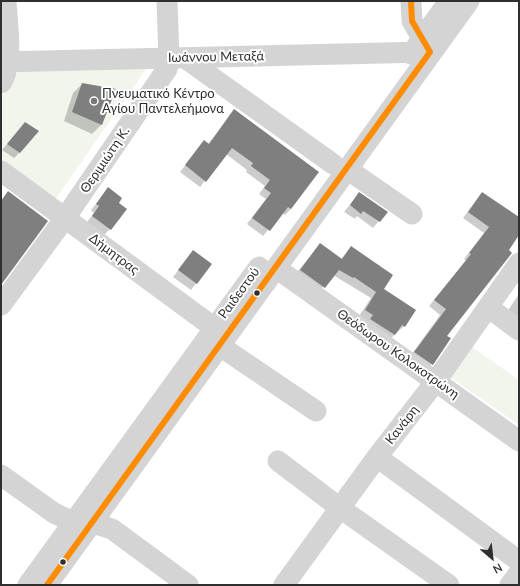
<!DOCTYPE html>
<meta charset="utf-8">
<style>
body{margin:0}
#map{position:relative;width:520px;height:586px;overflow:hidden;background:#fff;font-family:Lato,sans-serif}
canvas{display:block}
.frame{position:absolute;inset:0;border:2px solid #2f2f2f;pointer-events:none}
.north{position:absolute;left:472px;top:538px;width:40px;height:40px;-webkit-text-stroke:3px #fff;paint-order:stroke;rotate:152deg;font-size:11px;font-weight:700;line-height:16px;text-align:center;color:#2f2f2f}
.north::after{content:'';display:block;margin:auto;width:14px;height:18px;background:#2f2f2f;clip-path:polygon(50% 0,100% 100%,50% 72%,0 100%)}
</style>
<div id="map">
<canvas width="520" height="586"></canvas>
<div class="frame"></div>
<div class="north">N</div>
</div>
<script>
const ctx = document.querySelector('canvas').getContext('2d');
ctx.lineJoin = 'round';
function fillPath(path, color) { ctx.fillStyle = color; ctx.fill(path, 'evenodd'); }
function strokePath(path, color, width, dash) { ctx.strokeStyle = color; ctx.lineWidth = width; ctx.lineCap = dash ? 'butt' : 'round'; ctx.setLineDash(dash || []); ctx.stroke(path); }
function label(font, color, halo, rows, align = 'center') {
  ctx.font = font + ' Lato,sans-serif'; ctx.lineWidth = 4; ctx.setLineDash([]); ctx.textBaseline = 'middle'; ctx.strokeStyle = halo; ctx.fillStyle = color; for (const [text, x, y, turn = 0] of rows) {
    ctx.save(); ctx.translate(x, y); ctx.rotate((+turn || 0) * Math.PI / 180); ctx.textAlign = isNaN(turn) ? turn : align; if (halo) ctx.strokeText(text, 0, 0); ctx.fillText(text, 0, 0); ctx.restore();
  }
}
const green = new Path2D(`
 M146,69L55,200L1,162V98L19,72Z
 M469,345L519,380V425L447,375Z`);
const shadow = new Path2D(`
 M82,84L115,90L101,125L92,134L64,121L73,93Z
 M235,111L318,172L291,209L285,215L282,213L263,236L247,224L266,199L259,194L265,186L246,172L247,170L226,154L200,187L180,172L204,141L208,144Z
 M25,123L20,152L14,158L2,150Z
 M108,189L117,203L110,229L104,235L87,222L94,213L91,210Z
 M359,193L386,212L373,228L357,216L355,219L344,212Z
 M482,193L519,219V234L446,336L432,364L426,370L409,358L440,315L429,306L466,261L464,259L484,233L463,218Z
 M320,244L341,259L351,248L383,289L404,326L389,340L359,316L371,298L333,275L318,293L294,276Z
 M193,251L211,264L191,290L173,277Z
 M519,294V325L505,315Z`);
const building = new Path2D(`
 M82,83L116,89L102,125L72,112Z
 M234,109L319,172L291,209L288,207L270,231L252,218L271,193L264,188L270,180L251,166L253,163L232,148L206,182L185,165L204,140L209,144Z
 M25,122L39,131L20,153L7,144Z
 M108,187L122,198L119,203L127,209L111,230L92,216L99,206L96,204Z
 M8,191L48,221L1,285V201Z
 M359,192L388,212L380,222L363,211L361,214L350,205Z
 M482,192L519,217V235L509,250L512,253L447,336L451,338L433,365L414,352L446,309L434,300L471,254L469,253L489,227L468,212Z
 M320,243L342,259L351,246L393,275L384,289L416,310L405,327L402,325L395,335L370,319L373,315L365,310L376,292L354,277L353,278L339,270L325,288L300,270Z
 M193,250L212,264L197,284L178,270Z`);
const minor = new Path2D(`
 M411,1L412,21L429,50
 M411,54L449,1
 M185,58L333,164
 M1,62L426,52
 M1,83C14,65 7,23 6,1
 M347,169L412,214
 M1,171L224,335
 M276,268L519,441
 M1,305L65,218L167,69L169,58L167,1
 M488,307L519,330
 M220,346L316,411
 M377,457L519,561
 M278,461L340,508L449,585
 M1,475L54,513L73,522L92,523L112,529L188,585
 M28,585L259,267
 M47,585L469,1
 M284,585L377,457L436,381L519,263
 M510,585L519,573`);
const bus1 = new Path2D(`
 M47,585L430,52L412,21L411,1`);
const markers = [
 [94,101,4,"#787878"],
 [257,293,3.5,"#2f2f2f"],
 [63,562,3.5,"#2f2f2f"]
];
const streetNames = [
 ["Ιωάννου Μεταξά",216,57,-1],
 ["Θεριμιώτη Κ.",105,160,-56],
 ["Δήμητρας",114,254,37],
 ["Ραιδεστού",239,293,-54],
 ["Θεόδωρου Κολοκοτρώνη",398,354,35],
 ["Κανάρη",402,425,-52]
];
const poiNames = [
 ["Πνευματικό Κέντρο",102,94],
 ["Αγίου Παντελεήμονα",102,109]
];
fillPath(green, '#f2f5ec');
fillPath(shadow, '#0003');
fillPath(building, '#7f7f7f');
strokePath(minor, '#d4d4d4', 21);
strokePath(bus1, '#ff8c00', 6);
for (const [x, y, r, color] of markers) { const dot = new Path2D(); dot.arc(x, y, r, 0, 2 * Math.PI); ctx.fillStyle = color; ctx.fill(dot); strokePath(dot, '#fff', 1.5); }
label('13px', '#2f2f2f', '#fff', streetNames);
label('13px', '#2f2f2f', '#fff', poiNames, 'left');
</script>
